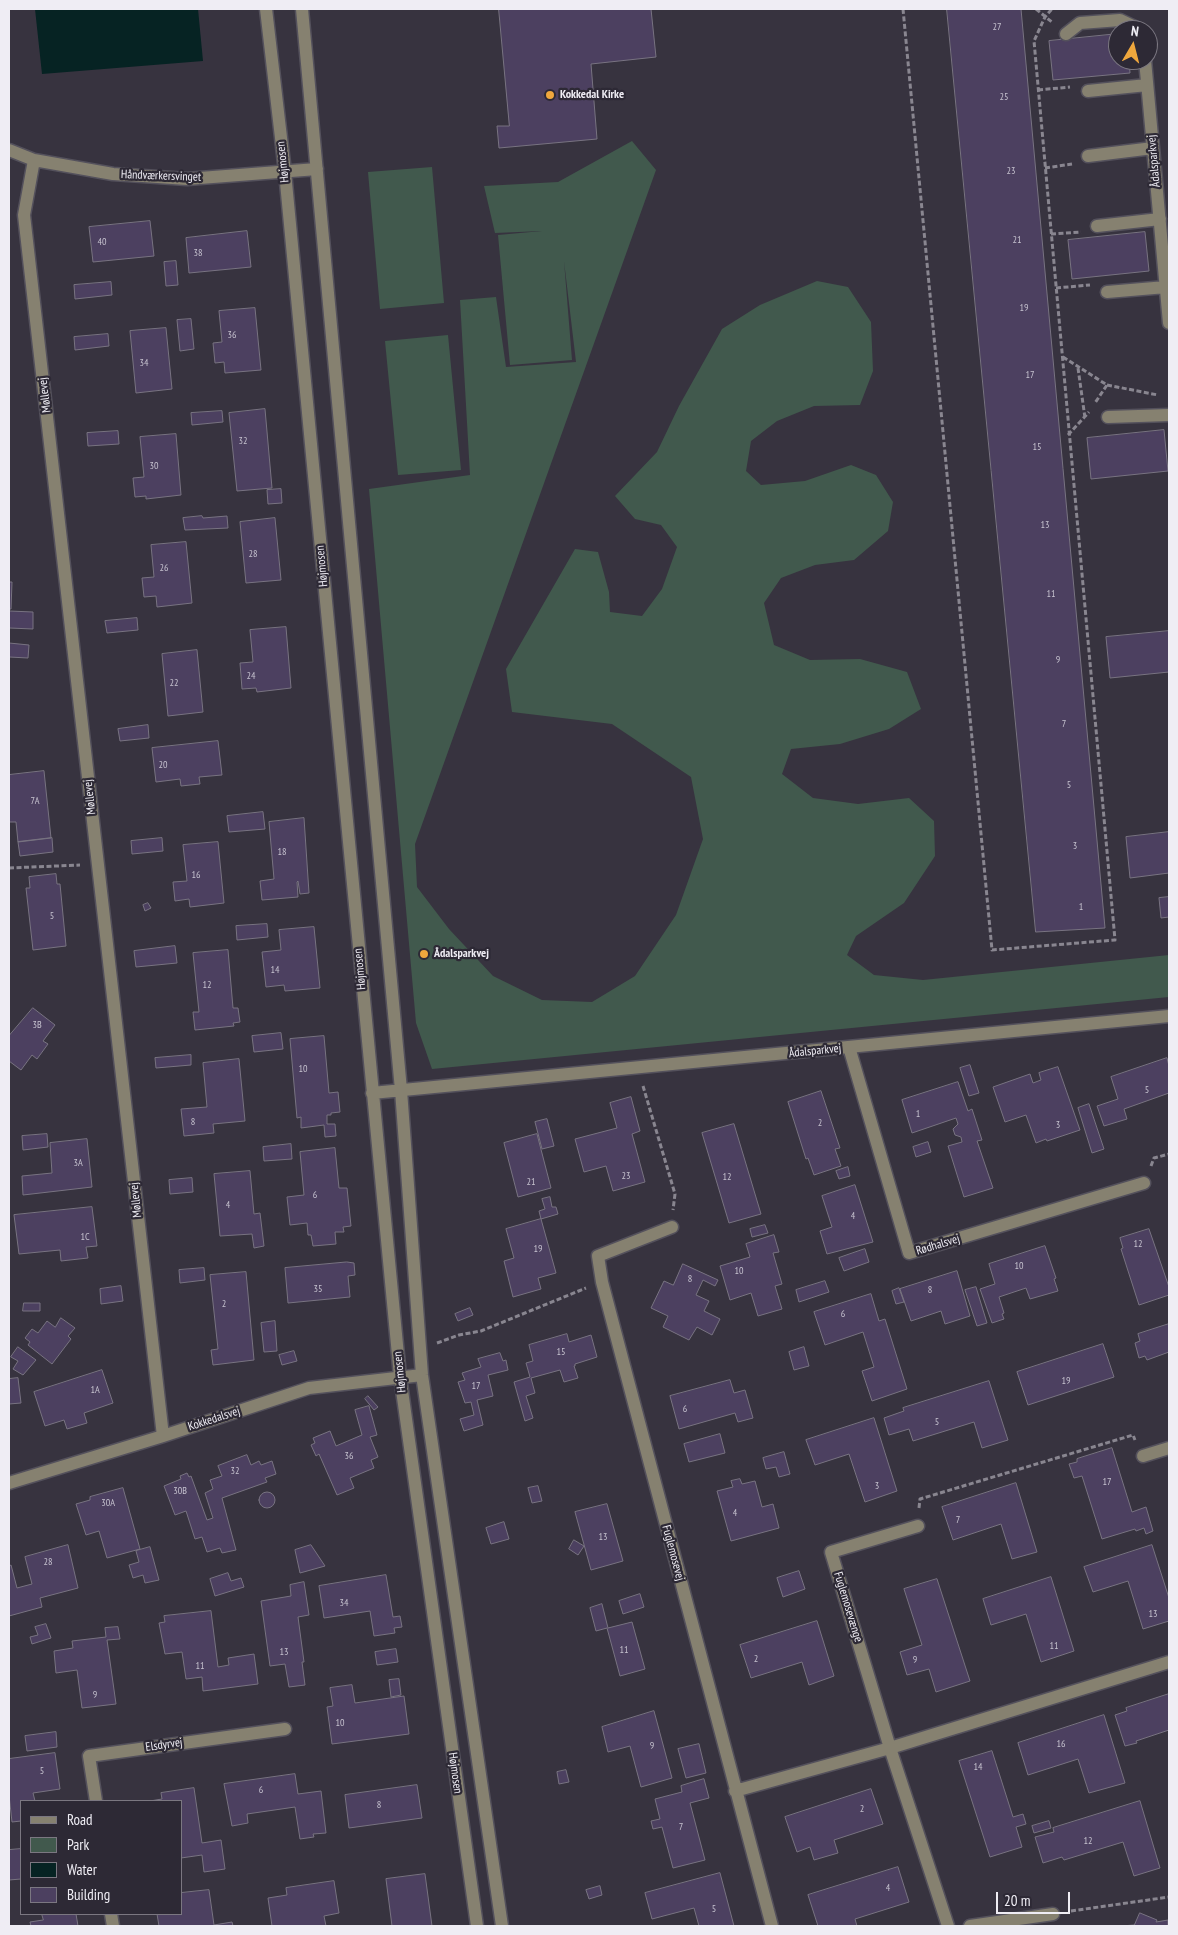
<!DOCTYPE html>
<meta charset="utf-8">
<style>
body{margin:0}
#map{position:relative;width:1178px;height:1935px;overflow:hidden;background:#37333f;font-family:"PT Sans Narrow",sans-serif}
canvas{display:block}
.frame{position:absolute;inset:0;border:10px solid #efedf4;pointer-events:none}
.legend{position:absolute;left:20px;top:1800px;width:162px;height:115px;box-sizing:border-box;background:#2d2935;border:1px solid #7b7781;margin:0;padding:6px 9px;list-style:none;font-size:15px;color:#efedf4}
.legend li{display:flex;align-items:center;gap:10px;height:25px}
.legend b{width:25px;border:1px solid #7b7781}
.north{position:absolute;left:1108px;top:20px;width:50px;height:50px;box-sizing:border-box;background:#2d2935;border:1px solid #7b7781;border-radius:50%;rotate:8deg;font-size:14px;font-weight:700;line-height:20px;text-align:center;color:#efedf4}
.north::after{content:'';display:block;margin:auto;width:18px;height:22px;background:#efa73d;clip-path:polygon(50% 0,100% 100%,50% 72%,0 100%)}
.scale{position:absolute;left:996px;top:1892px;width:74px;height:22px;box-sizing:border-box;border:2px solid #efedf4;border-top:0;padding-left:6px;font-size:15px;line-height:18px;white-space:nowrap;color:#efedf4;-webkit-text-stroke:4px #2d2935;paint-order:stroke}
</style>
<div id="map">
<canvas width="1178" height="1935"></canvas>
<div class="frame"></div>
<ul class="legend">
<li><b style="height:6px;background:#868170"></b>Road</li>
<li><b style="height:14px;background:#41594d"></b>Park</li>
<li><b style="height:14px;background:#062323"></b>Water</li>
<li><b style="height:14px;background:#4c4060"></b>Building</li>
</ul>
<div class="north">N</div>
<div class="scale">20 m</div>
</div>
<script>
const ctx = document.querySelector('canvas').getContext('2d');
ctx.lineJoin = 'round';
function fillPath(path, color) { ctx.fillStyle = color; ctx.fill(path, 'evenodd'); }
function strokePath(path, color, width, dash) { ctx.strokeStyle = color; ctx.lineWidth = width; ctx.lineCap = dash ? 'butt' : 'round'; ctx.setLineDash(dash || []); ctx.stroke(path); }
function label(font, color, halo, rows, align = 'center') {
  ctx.font = font + ' "PT Sans Narrow",sans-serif'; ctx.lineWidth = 4.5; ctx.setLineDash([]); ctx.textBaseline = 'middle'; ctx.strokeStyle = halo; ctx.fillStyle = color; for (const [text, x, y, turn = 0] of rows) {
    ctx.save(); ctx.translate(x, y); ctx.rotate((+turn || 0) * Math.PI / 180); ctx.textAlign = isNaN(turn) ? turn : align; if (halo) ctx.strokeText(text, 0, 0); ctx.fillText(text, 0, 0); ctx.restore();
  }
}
const green = new Path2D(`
 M632,141L656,170L415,844L417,887L449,929L493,976L542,1000L592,1002L635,976L676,915L703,839L691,777L612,724L512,712L506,669L575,549L598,552L609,592L610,612L642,616L662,589L677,547L661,525L635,519L615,496L657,452L679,406L722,329L760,305L817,281L848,287L871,322L873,371L860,405L814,406L777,421L751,441L746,471L761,485L805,481L851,465L876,475L893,502L888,531L854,560L815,565L781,578L764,603L774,645L810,660L860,659L907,672L921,709L889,729L840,744L791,749L782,774L813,798L858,804L909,798L934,821L935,856L904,903L856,936L847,955L874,975L923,980L1169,955V997L432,1069L416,1023L369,489L470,475L460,300L496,297L506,367L576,362L564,261L572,360L510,365L498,235L542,231L495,233L484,186L558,182Z
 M432,167L444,303L380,309L368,172Z
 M448,335L461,470L398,475L385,341Z`);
const water = new Path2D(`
 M35,9H198L203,61L42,74Z`);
const building = new Path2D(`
 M499,9H651L656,57L591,64L597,139L499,148L497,126H509Z
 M947,9H1021L1105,928L1036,932Z
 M1118,34V60H1129L1130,73L1053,80L1049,41Z
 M150,221L154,256L93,262L89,227Z
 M247,231L251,267L189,273L186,238Z
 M1145,232L1149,271L1072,279L1068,240Z
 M176,261L178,285L166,286L164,262Z
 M111,282L112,295L75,299L74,285Z
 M255,308L261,370L225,373L224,362L215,363L213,343L222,342L219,311Z
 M191,319L194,349L180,351L177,320Z
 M166,328L172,389L136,393L130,331Z
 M108,334L109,346L75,350L74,337Z
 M265,409L272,488L237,491L229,413Z
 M222,411L223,422L192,425L191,413Z
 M1164,430L1168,471L1091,479L1087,438Z
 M118,431L119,444L88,446L87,433Z
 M176,434L181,495L146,499V496L135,497L133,478L144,477L140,437Z
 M281,489L282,503L268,504L267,490Z
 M202,516L203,518L227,516L228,528L185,530L183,518Z
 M275,518L281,580L246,583L240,522Z
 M186,542L192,603L157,607L156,596L144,597L142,578L154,577L151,545Z
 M9,582H12L11,609H9Z
 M9,611L33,612V629L9,628Z
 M137,618L138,630L107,633L105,621Z
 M286,627L291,688L257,692L256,688L242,689L240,663L253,662L250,630Z
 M1169,631V672L1110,678L1106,637Z
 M9,643L29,645L28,658L9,657Z
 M197,650L203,712L168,716L162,654Z
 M148,725L149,738L120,741L118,729Z
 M218,741L222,775L199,777L200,784L181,786L180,779L156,782L152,748Z
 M44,771L51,838L18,842L16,822H9V775Z
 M263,812L265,829L229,832L227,816Z
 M304,818L309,893L300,894L298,881L297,882L298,897L262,900L260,881L274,879L269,822Z
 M1169,832V873L1130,878L1126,837Z
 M52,838L53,852L20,856L18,842Z
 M162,838L163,851L132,854L131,841Z
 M218,842L224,903L190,907L189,899L175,901L173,882L187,881L183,845Z
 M56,874L57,884H60L66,946L33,950L26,888H30L29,877Z
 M1169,897V917L1161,918L1159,898Z
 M148,903L151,908L145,911L143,905Z
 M267,924L268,937L237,940L236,926Z
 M314,927L320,988L285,991L284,985L266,987L262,952L281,950L279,930Z
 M175,946L177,963L136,967L134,951Z
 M228,950L233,1008H238L240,1022L233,1023L234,1026L195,1030L193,1012H199L193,953Z
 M33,1008L55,1025L43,1041L48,1044L37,1059L32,1055L21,1070L9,1061V1036Z
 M281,1033L283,1049L254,1052L252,1036Z
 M324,1036L329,1093L338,1092L340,1112L331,1113V1115H327V1124H335L336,1136L325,1137L324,1125L301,1128V1117L297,1118L290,1039Z
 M191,1055V1065L156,1068L155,1058Z
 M1167,1058L1169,1066V1093L1124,1109L1127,1119L1104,1126L1097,1106L1118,1099L1111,1077Z
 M239,1059L245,1121L213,1124L214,1133L184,1136L181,1109L207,1107L203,1063Z
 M970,1065L979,1093L969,1096L960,1068Z
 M1058,1067L1080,1130L1047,1141L1046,1139L1036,1143L1026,1115L1005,1122L993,1087L1030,1074L1033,1083L1041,1080L1039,1073Z
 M958,1082L968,1111L972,1109L982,1140L977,1141L993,1188L964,1197L948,1146L962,1142L961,1137L955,1135L953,1129L958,1124L956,1118L912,1133L902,1100Z
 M821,1091L840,1148L835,1149L841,1166L814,1175L808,1158L806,1159L788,1102Z
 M631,1097L640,1131L632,1134L645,1182L613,1191L606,1166L584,1172L575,1139L617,1128L610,1103Z
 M1089,1104L1104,1149L1092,1153L1078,1108Z
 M547,1119L554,1146L542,1149L535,1122Z
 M734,1124L761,1214L729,1223L702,1133Z
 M47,1134L48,1147L23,1150L22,1136Z
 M537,1134L551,1188L518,1197L504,1143Z
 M87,1139L92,1187L23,1195L22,1176L52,1173L50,1143Z
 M928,1142L931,1152L916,1157L913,1147Z
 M291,1144L292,1159L264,1161L263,1147Z
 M335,1148L339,1188H347L351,1226L343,1227L344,1232H335L336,1244L313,1246L311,1235H308L307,1223L290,1225L287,1197L304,1195L300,1152Z
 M848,1167L850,1176L839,1179L836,1171Z
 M250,1171L254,1214L260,1213L264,1246L254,1248L252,1234L220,1236L214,1174Z
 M192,1178L193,1192L170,1194L169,1180Z
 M855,1185L873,1242L827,1254L820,1231L832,1227L822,1196Z
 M550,1197L552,1207H556L558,1214L541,1219L539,1211L545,1209L542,1199Z
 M92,1207L97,1246L86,1247L88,1258L61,1261L60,1250L19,1254L14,1215Z
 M541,1219L556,1273L538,1278L541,1289L513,1297L504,1261L514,1258L506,1229Z
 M765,1225L768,1233L752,1237L750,1229Z
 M1149,1229L1169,1287V1295L1139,1305L1121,1249L1123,1248L1120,1238Z
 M774,1235L779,1252L773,1253L782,1284L775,1286L782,1309L758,1316L751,1293L730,1300L720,1266L750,1257L746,1244Z
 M1045,1246L1056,1278L1054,1279L1058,1291L1030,1299L1026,1288L999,1297L1004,1313L1002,1314L1004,1319L992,1323L980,1289L995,1284L989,1264Z
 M865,1249L869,1262L844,1271L839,1258Z
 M347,1262L354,1263L355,1275L348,1276L350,1297L288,1303L285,1268Z
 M683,1264L718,1280L715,1286L703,1280L696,1295L709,1301L704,1311L720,1319L712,1335L697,1327L689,1340L663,1327L668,1316L651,1308L664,1281L673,1285Z
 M204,1268L205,1280L180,1283L179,1270Z
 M957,1271L970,1316L945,1324L941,1311L911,1321L900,1289Z
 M246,1272L254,1360L213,1365L211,1350L218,1349L210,1275Z
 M825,1281L829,1292L799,1302L796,1290Z
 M121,1286L123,1301L101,1304L100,1289Z
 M976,1287L987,1323L977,1326L965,1290Z
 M899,1288L904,1302L896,1304L892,1291Z
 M871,1294L879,1321L885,1319L907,1389L872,1401L862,1371L874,1367L863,1332L825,1345L814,1312Z
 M24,1303H40V1311H23Z
 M470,1308L473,1315L458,1321L455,1314Z
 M61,1318L75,1328L68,1336L71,1339L52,1364L28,1345L30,1342L25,1338L32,1329L38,1333L47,1321L55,1327Z
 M275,1321L277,1351L264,1352L261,1323Z
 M1169,1324V1352L1147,1360L1145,1356L1139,1358L1135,1343L1140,1341L1138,1334Z
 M567,1334L569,1342L591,1335L597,1357L575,1364V1366H574L578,1378L564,1382L560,1370L531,1378L535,1393L526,1396L533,1418L525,1421L514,1382L530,1377L526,1363L533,1361L529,1345Z
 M1103,1344L1114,1377L1028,1405L1017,1372Z
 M18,1347L36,1360L23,1375L13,1369L18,1361L11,1357Z
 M804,1347L809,1366L794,1370L789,1352Z
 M294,1351L297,1361L282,1365L279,1355Z
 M500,1353L503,1361L506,1360L508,1370L488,1375L493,1396L477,1400L483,1425L464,1431L460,1419L474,1415L471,1402L465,1403L458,1382L465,1380L462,1373L481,1367L478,1359Z
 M102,1370L113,1403L84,1413L87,1423L67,1429L64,1420L45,1426L34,1392Z
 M18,1378L21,1403L9,1404V1379Z
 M730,1380L734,1393L745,1390L753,1418L738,1422L735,1413L679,1429L670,1396Z
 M989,1381L1008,1440L982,1448L974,1422L913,1441L909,1429L889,1435L884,1418L904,1411L903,1408Z
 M368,1396L378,1407L374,1410L365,1399Z
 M369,1406L377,1435L370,1437L378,1457L371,1460L374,1468L350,1478L354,1488L337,1495L319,1454L316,1456L311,1445L315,1443L313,1438L330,1431L336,1446L362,1435L355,1410Z
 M874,1418L897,1491L865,1502L849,1454L815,1465L806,1440Z
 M720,1434L725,1453L689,1462L684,1444Z
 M1112,1448L1132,1512L1146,1507L1153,1531L1146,1534L1144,1528L1136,1531L1135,1529L1102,1539L1082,1476L1074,1478L1069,1464L1077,1462V1459Z
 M784,1452L790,1474L779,1477L776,1467L766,1469L763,1458Z
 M247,1455L251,1465L259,1461L261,1465L272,1461L276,1474L265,1478L267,1482L222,1498L236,1550L222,1553L220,1548L207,1552L202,1537L195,1539L186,1511L175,1515L164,1486L181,1479L180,1476L187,1473L189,1477L191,1476L207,1520L213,1518L205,1493L213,1489L210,1480L222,1476L218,1466Z
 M740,1479L742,1484L755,1481L762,1507L773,1504L779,1528L731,1541L717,1491L733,1487L731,1481Z
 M1016,1483L1037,1552L1012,1559L1001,1524L953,1540L942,1507Z
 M538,1486L542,1501L532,1503L528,1488Z
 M123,1488L140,1549L107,1558L99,1531L86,1535L76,1504L90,1500V1497Z
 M259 1500a8 8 0 1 1 16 0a8 8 0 1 1-16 0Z
 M607,1504L623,1561L591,1570L575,1512Z
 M504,1522L509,1539L491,1544L486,1528Z
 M574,1540L584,1546L578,1555L569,1549Z
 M68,1545L78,1588L40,1598L42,1607L9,1616V1566L11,1565L17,1588L32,1584L25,1557Z
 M311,1545L325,1566L300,1573L295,1550Z
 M1152,1545L1169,1598V1621L1143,1629L1128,1581L1093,1592L1084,1567Z
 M150,1547L159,1580L145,1583L143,1575L133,1578L129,1565L139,1562L136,1551Z
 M799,1571L805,1589L783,1597L777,1578Z
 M228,1573L231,1581L241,1578L244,1587L215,1596L210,1579Z
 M386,1575L393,1617L400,1616L402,1627L394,1628L395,1633L374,1636L370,1611L324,1618L319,1586Z
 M1051,1577L1074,1651L1041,1662L1026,1614L991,1625L983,1599Z
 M937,1579L970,1681L936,1692L929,1669L907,1675L900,1652L922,1645L904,1589Z
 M304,1582L309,1615L298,1617L304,1662H302L305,1685L289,1687L285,1664L270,1666L261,1601L291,1596L290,1585Z
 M640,1594L644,1607L623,1614L619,1601Z
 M602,1604L608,1628L632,1622L645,1669L620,1676L607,1628L596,1631L590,1608Z
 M211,1611L218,1667L229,1665L228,1658L254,1654L258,1684L203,1691L202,1677L186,1679L182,1652L165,1654L159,1623L165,1622L164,1616Z
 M817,1621L834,1676L809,1685L802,1662L751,1678L740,1645Z
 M46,1624L51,1638L32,1644L30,1637L38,1635L35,1627Z
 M118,1627L120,1639L107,1640L116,1704L82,1708L77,1670L56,1673L54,1651L73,1648L72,1641L106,1637L105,1628Z
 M396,1649L398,1662L377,1665L375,1652Z
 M399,1679L401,1695L391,1697L389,1680Z
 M352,1685L355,1703L404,1696L409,1734L332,1744L327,1707L333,1706L330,1688Z
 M1169,1694V1730L1136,1741L1137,1743L1125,1746L1115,1715L1127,1711L1126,1708Z
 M654,1711L672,1778L641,1787L630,1746L608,1752L602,1727Z
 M1104,1715L1125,1783L1089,1793L1078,1759L1028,1775L1018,1743Z
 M56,1732L57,1747L27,1751L25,1736Z
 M699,1744L706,1773L686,1778L678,1749Z
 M992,1751L1013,1817L1023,1814L1026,1824L1016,1827L1022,1847L990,1857L959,1761Z
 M55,1753L60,1789L33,1793L35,1801H21V1821L12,1822L9,1795V1759Z
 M566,1770L569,1782L559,1784L557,1772Z
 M295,1774L298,1794L321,1791L326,1833L313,1834L314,1837L300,1839L295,1807L247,1814L248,1823L232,1826L224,1784Z
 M704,1779L709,1798L690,1803L705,1860L673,1868L662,1827L653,1829L651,1821L660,1819L655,1799L682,1792L681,1786Z
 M417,1785L422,1818L349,1828L345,1795Z
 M194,1788L202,1843L221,1840L225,1869L204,1872L202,1855L181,1858V1801H150L162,1799L161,1793Z
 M871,1789L883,1824L834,1840L838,1853L814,1860L810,1847L797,1852L785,1817Z
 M1140,1801L1160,1868L1134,1876L1123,1842L1064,1860L1062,1857L1043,1863L1035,1837L1054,1832L1053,1828Z
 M1049,1821L1051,1828L1034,1833L1032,1826Z
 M21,1849V1879L9,1880V1850Z
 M898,1867L909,1902L855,1919L857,1926H818L808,1895Z
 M720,1873L734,1926H699L694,1908L652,1919L645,1893Z
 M425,1874L432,1926H392L386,1879Z
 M334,1881L339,1913L324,1916L326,1926H272L268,1898L287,1895L286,1888Z
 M600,1886L602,1895L589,1899L586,1890Z
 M209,1890L214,1925L232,1922L233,1926H159L157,1914H181V1893Z
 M1140,1913L1157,1920L1156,1922L1168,1920V1926H1121L1134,1925Z
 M42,1914H76L78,1926H31L30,1922L43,1920Z`);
const path = new Path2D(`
 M903,9L992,950L1115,940L1034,41L1045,17L1052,9
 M1036,9L1053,23
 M1038,90L1070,87
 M1045,168L1072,164
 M1051,234L1081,232
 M1056,288L1090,285
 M1063,357L1107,385L1095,403
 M1078,368L1085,418
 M1107,385L1158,395
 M1068,435L1089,412
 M9,868L80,865
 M643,1086L675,1194L673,1210
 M1151,1166L1154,1158L1169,1154
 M437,1343L459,1335L481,1331L586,1288
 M919,1508L920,1499L1133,1435L1135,1440
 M1071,1911L1169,1897`);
const minor = new Path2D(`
 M266,9L285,172L400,1376L477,1926
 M302,9L401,1090L422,1375L502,1926
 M1066,34L1080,23L1120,20L1141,30
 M1145,60L1169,323
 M1088,91L1147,85
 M9,150L34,160L113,174L187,179L317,169
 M1088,156L1153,148
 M34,160L24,215L163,1436
 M1097,226L1160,219
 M1107,292L1166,287
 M1108,417L1169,415
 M849,1047L909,1253L1144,1183
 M372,1093L1169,1016
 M672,1227L598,1256L602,1282L772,1926
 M1143,1456L1169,1448
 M9,1483L163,1436L309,1388L422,1375
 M918,1526L831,1552L890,1748L948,1926
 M735,1791L890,1748L1169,1662
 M96,1801L89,1756L285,1729
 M111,1914L113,1926
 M970,1926L1053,1914`);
const markers = [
 [550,95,5,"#efa73d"],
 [424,954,5,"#efa73d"]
];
const numberNames = [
 ["27",997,27],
 ["25",1004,97],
 ["23",1011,171],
 ["21",1017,240],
 ["40",102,242],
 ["38",198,253],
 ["19",1024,308],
 ["36",232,335],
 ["34",144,363],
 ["17",1030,375],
 ["32",243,441],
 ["15",1037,447],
 ["30",154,466],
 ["13",1045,525],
 ["28",253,554],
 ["26",164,568],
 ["11",1051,594],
 ["9",1058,660],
 ["24",251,676],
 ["22",174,683],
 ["7",1064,724],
 ["20",163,765],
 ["5",1069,785],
 ["7A",35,801],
 ["3",1075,846],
 ["18",282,852],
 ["16",196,875],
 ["1",1081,907],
 ["5",52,916],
 ["14",275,970],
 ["12",207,985],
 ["3B",37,1025],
 ["10",303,1069],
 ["5",1147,1090],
 ["1",918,1114],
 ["8",193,1122],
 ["2",820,1123],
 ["3",1058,1125],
 ["3A",78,1163],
 ["23",626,1176],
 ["12",727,1177],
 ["21",531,1182],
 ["6",315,1195],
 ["4",228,1205],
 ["4",853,1216],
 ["1C",85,1237],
 ["12",1138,1244],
 ["19",538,1249],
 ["10",1019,1266],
 ["10",739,1271],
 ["8",690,1279],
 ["35",318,1289],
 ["8",930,1290],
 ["2",224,1304],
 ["6",843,1314],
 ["15",561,1352],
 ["19",1066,1381],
 ["17",476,1386],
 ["1A",95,1390],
 ["6",685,1409],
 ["5",937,1422],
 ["36",349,1456],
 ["32",235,1471],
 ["17",1107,1482],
 ["3",877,1486],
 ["30B",180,1491],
 ["30A",108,1503],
 ["4",735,1513],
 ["7",958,1520],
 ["13",603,1537],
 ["28",48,1562],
 ["34",344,1603],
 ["13",1153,1614],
 ["11",1054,1646],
 ["11",624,1650],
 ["13",284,1652],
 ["2",756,1659],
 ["9",915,1660],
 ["11",200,1666],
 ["9",95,1695],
 ["10",340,1723],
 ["16",1061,1744],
 ["9",652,1746],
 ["14",978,1767],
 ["5",42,1771],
 ["6",261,1790],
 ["8",379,1805],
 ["2",862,1809],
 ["7",681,1827],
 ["12",1088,1841],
 ["4",888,1888],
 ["5",714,1909]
];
const poiNames = [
 ["Kokkedal Kirke",560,95],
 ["Ådalsparkvej",434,954]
];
const streetNames = [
 ["Ådalsparkvej",1154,161,-95],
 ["Højmosen",283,162,-96],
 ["Håndværkersvinget",161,176,2],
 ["Møllevej",45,395,-97],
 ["Højmosen",322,566,-95],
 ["Møllevej",90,797,-96],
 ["Højmosen",360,969,-95],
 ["Ådalsparkvej",815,1051,-6],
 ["Møllevej",136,1200,-96],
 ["Rødhalsvej",938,1245,-17],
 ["Højmosen",400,1372,-96],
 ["Kokkedalsvej",214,1419,-18],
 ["Fuglemosevej",673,1553,75],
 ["Fuglemosevænge",848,1607,73],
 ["Elsdyrvej",164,1745,-8],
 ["Højmosen",455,1773,82]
];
fillPath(green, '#41594d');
fillPath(water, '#062323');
fillPath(building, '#4c4060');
strokePath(building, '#787381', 1);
strokePath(minor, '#54515c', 15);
strokePath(path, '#898690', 3, [5, 2.5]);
strokePath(minor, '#868170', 12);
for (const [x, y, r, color] of markers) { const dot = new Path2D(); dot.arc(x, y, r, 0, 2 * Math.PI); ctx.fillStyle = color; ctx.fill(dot); strokePath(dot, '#2d2935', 2); }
label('10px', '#c6c2cf', null, numberNames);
label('bold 12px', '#efedf4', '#2d2935', poiNames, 'left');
label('12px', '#efedf4', '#2d2935', streetNames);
</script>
